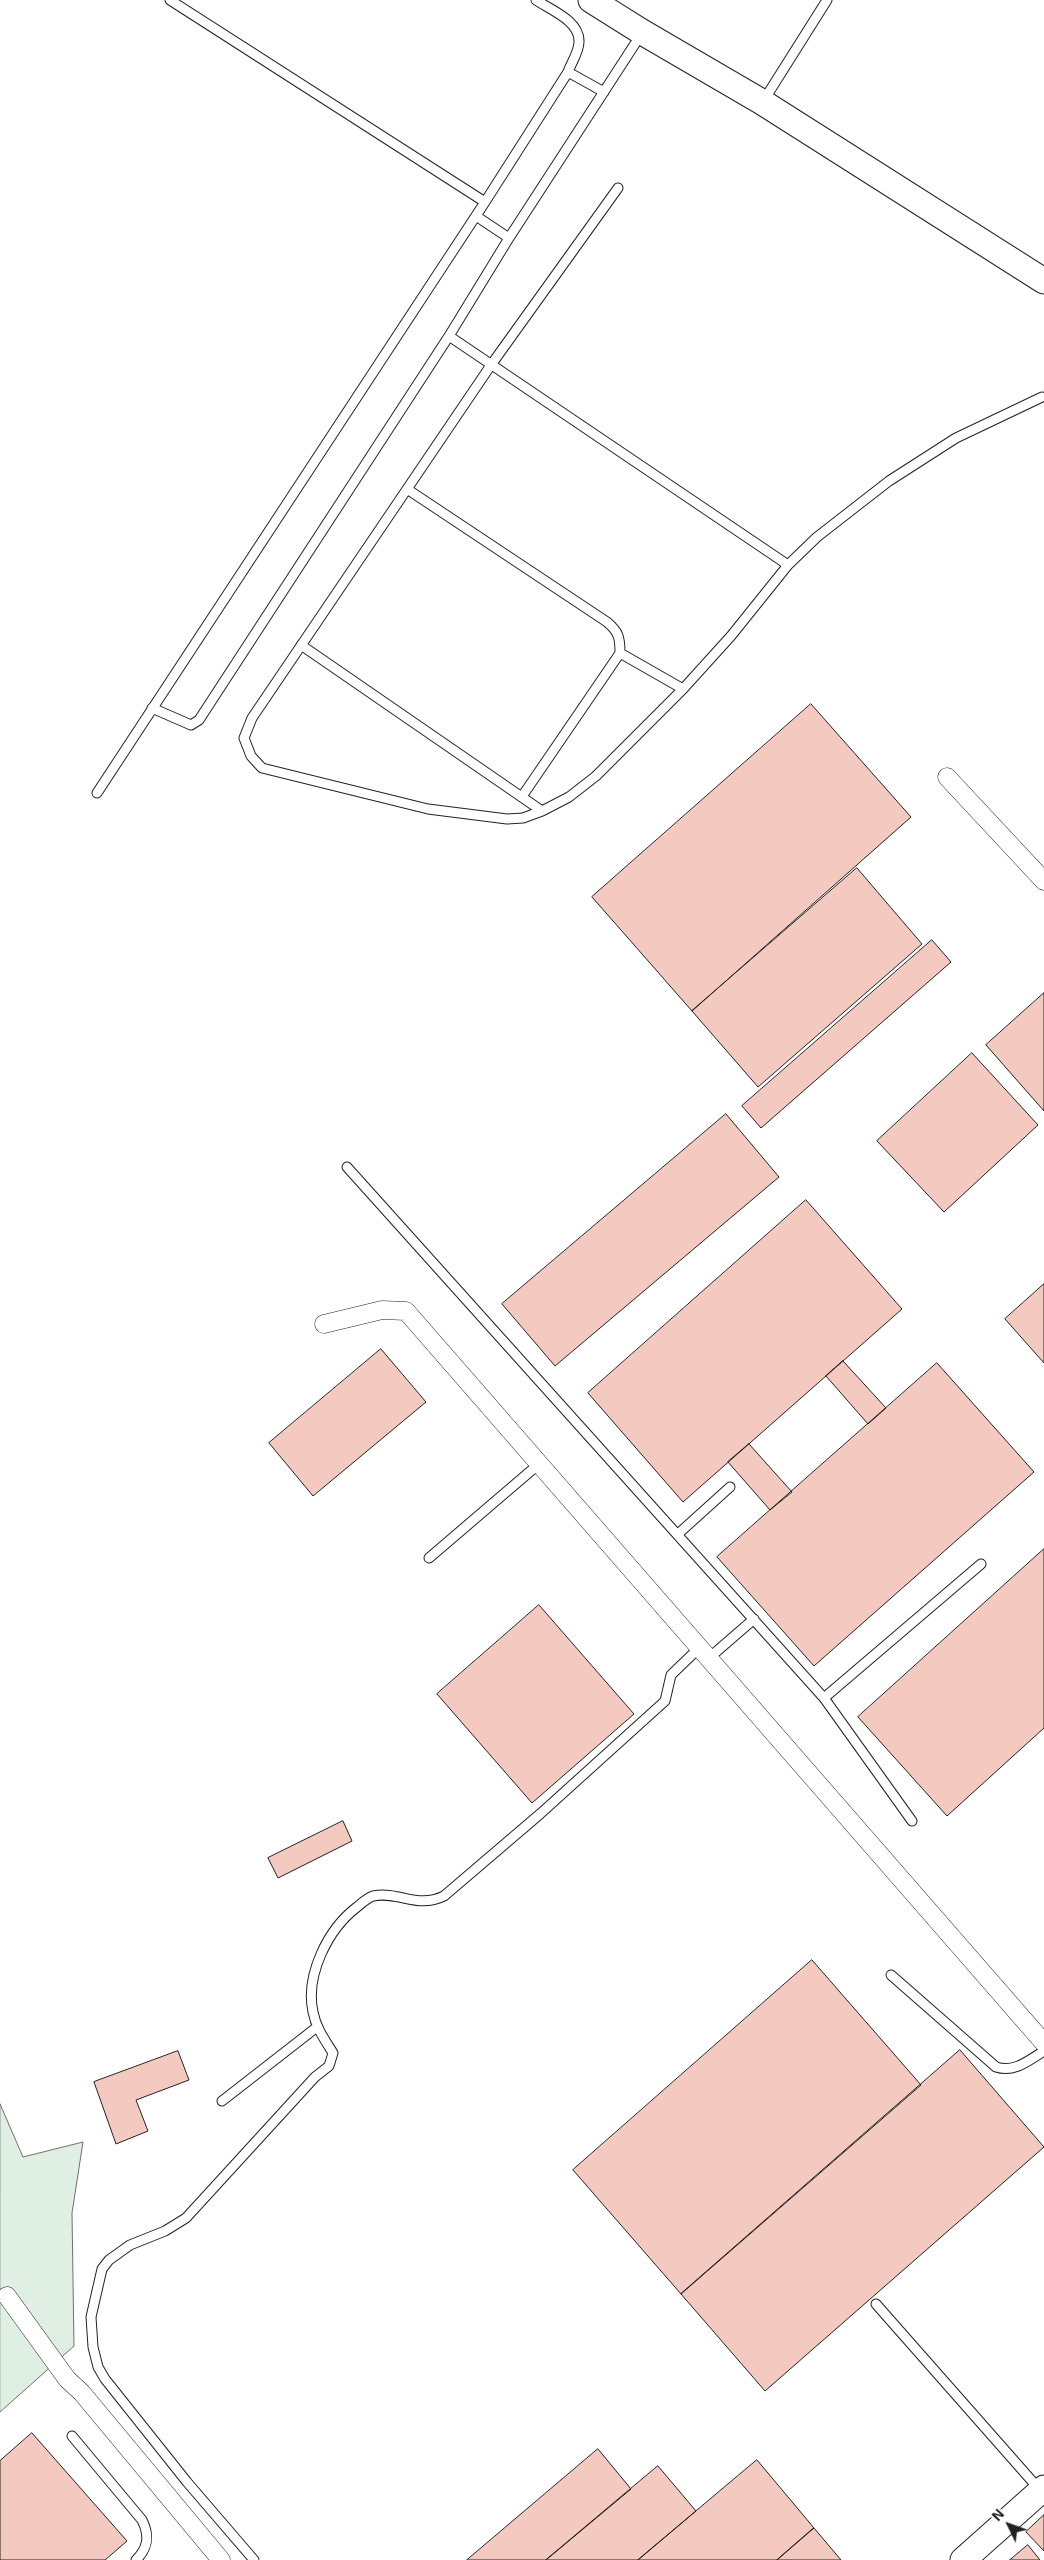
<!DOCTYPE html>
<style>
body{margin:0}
#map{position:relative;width:1044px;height:2560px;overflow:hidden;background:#fff;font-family:"Exo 2",sans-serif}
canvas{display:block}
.north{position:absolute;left:984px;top:2500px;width:50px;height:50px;-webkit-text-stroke:4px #fff;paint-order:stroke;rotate:312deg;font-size:14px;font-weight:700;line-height:20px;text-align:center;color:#222}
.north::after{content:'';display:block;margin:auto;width:18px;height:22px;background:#222;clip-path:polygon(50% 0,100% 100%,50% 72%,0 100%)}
</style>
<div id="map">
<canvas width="1044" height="2560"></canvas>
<div class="north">N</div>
</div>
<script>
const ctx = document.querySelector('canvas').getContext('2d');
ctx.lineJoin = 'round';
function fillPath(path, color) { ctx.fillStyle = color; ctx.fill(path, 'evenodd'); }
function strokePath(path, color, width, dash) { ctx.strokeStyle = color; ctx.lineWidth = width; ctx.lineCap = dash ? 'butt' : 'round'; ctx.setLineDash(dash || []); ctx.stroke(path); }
const green = new Path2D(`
 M0,2104L23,2157L83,2142L72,2213L74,2346L0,2412Z`);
const building = new Path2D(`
 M811,704L911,817L692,1011L592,897Z
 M857,868L922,944L758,1087L692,1011Z
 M932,940L951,962L761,1128L742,1106Z
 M1044,993V1111L986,1045Z
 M972,1053L1038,1125L944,1212L877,1141Z
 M726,1114L779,1177L555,1366L502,1304Z
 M806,1200L902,1309L683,1502L588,1393Z
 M1044,1284V1363L1005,1319Z
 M381,1349L426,1402L313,1496L269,1443Z
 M843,1361L886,1408L868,1424L826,1376Z
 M937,1363L1034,1472L814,1666L717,1557Z
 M749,1444L792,1492L770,1510L728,1462Z
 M1044,1549V1728L947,1816L858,1717Z
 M539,1605L634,1714L532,1803L437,1694Z
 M343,1821L352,1841L278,1878L268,1858Z
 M812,1960L921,2085L681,2294L573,2170Z
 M960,2050L1044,2147L765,2391L681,2294Z
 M178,2051L189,2080L136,2100L148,2131L116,2144L94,2082Z
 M32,2433L127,2541L105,2560H0V2461Z
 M598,2449L631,2489L546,2560H467Z
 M757,2460L814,2528L777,2560H638Z
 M658,2466L696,2511L638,2560H546Z
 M1044,2515V2551L1026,2532Z
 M814,2528L841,2560H777Z
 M1028,2545L1040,2560H1010Z`);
const lane = new Path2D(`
 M170,0L485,202
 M536,0C551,10 580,21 579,42C579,52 571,63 568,72L604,92
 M764,100L827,0
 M618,188L491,365L252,718L244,738L251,756L262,768L428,809L507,819L523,818L542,811L569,797L596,776L683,689L731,636L788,565L817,537L889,481L956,438L1042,397
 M476,216L509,238
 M449,336L788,565
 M407,489L607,622C619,632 620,638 620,653L523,795
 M301,645L542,811
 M620,653L683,689
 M152,708L191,725L199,720L449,336L509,238L642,33
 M97,793L485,202L568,72
 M347,1167L824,1698L912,1821
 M678,1534L730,1487
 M429,1558L540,1463
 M709,1658L754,1619
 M824,1698L981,1564
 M891,1975L996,2067C1014,2073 1028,2061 1044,2051
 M222,2101L317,2027
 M876,2304L1039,2489
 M72,2436L142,2520C150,2536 148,2548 136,2560
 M254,2560L187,2482L105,2379L98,2367L93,2347L91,2317L102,2269L109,2260L130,2245L165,2231L186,2218L315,2077L329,2066L333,2053C325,2040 316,2028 313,2012C305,1975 328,1929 357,1907C362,1903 367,1898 373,1896C400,1891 417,1909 444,1896L540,1814L665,1701L671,1675L700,1647`);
const street = new Path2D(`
 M947,777L1044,881
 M324,1324L382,1310L406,1311L1044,2043
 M7,2296L67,2379L82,2393L221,2560`);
const secondary = new Path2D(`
 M591,0L642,32L762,102L1044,281
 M963,2560L1044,2488`);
fillPath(green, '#e0efe3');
strokePath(green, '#6f6f6f', 1);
fillPath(building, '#f3c9c0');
strokePath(building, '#222', 1);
strokePath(lane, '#222', 11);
strokePath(street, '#222', 19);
strokePath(secondary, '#222', 27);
strokePath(lane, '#fff', 9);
strokePath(street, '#fff', 18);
strokePath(secondary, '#fff', 25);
</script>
